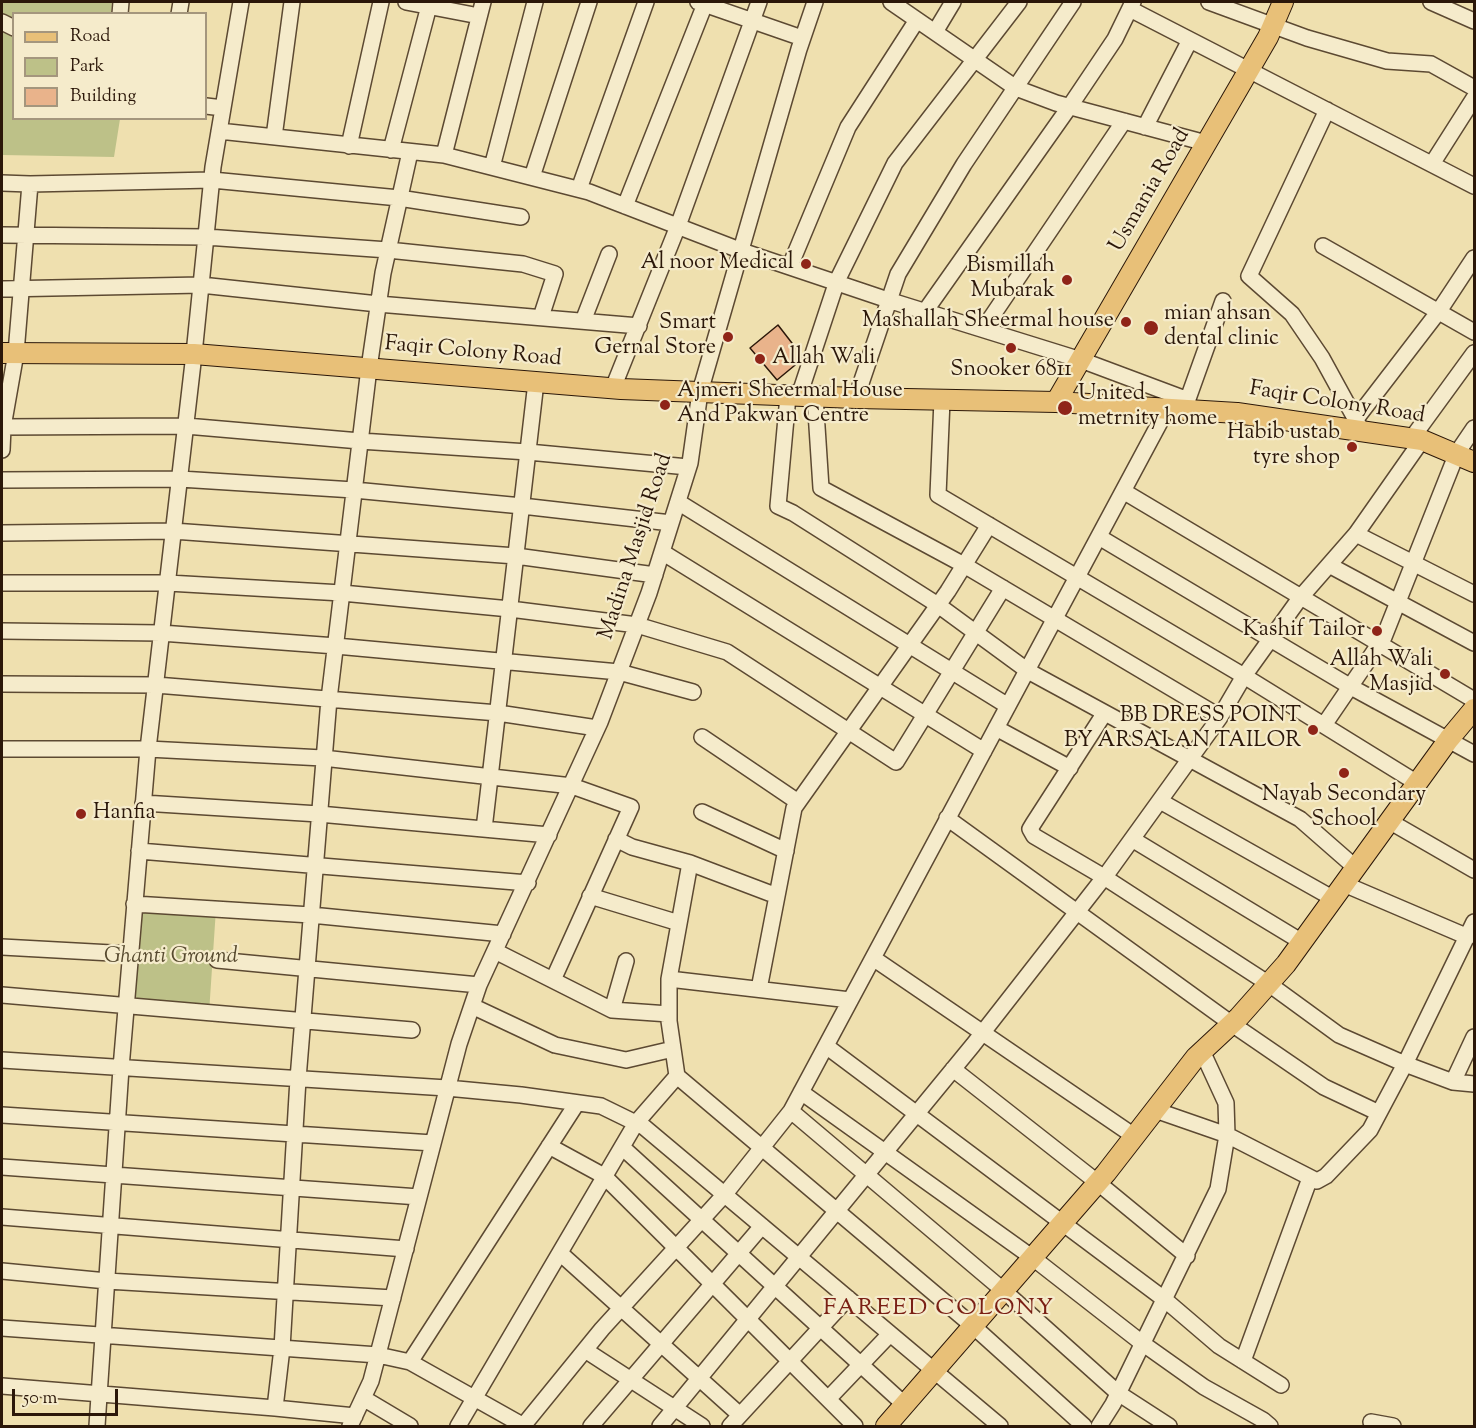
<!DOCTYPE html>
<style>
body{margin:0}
#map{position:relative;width:1476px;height:1428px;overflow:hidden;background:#efe0af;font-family:"Sorts Mill Goudy",serif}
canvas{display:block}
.frame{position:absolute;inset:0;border:3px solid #2b1709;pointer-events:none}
.legend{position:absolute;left:12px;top:12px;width:195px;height:108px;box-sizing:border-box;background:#f5ebcb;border:2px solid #a4967d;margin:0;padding:8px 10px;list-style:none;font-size:18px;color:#2b1709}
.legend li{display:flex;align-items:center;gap:12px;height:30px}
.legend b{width:30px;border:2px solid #a4967d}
.scale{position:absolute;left:12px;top:1389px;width:106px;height:27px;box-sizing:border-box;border:3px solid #2b1709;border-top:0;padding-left:8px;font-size:18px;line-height:21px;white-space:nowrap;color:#2b1709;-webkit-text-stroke:4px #f5ebcb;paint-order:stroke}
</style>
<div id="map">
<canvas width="1476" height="1428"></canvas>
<div class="frame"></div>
<ul class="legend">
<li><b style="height:8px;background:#e8c078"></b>Road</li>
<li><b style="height:16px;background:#bdc188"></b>Park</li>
<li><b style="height:16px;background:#e9b38b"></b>Building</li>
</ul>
<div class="scale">50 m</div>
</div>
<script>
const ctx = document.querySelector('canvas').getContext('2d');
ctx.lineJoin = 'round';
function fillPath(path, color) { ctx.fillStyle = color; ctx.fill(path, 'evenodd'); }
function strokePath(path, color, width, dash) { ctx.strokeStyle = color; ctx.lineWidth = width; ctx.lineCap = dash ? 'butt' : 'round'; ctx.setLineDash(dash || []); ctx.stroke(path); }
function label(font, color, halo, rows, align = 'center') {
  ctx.font = font + ' "Sorts Mill Goudy",serif'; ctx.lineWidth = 4.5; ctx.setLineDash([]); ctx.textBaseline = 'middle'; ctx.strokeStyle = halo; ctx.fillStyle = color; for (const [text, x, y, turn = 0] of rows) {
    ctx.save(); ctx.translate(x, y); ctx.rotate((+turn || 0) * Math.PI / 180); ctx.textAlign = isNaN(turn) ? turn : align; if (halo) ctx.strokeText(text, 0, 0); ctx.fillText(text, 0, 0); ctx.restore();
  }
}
const green = new Path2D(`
 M2,2H112L111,13L14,14V118L120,119L114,157L2,155Z
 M134,904L216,909L209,1013L125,1007Z`);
const building = new Path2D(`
 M778,325L802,356L800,361L777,380L750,348Z`);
const minor = new Path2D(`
 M406,2L479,16
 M698,2L802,38
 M891,2L1016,88L1056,103L1206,143
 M1209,2L1307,38L1387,61L1431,64L1474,88
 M1431,2L1474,21
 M1130,9L1474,186
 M120,14L121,2
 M179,14L181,2
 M2,22L14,28
 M935,32L953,2
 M206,106L223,108
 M1327,110L1249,276L1292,314L1322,358L1362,431
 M1145,127L1190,40
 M219,131L444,155L589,192L742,251L888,300L1081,360L1188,400
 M274,137L292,2
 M349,146L381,2
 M391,150L430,2
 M444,155L483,2
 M1432,164L1474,98
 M492,167L535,2
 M532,177L589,2
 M2,183L30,184L16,353L3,427L2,450
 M30,184L212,180L399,198L521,217
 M579,189L646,2
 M625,206L705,4
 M2,235L206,237L388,250L523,264L555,274L541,317
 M1323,246L1474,332
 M790,266L848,127L917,20
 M2,289L201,285L378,304L639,326
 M926,310L1070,106L1115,39L1133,2
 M583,321L609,254
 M984,328L1124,121
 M613,388L678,226L759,2
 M788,396L778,506L793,513L938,605L1028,671L1300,819L1356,868
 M799,396L837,281L895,163L1019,2
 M815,396L821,488L964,565L1220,717
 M856,398L898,274L964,164L1073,2
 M942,400L938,495L1244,676L1417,783
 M1184,410L1223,301
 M1356,419L1439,311L1474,258
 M2,427L186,426L360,441L528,452L688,467
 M1412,438L1474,353
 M2,480L180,479L354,490L522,506L671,523
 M1123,491L1474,700
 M678,502L1008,706
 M2,533L173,531L516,556L655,575
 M1356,534L1474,594
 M1099,537L1351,687L1474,754
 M662,552L984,751
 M1329,565L1474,643
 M2,583H168L342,593L510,609L637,625L727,652L896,762L1003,588
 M2,631L161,633L336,646L619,672L693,692
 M2,684L156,685L498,713L597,728
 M1104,714L1033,824L1030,829L1034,836L1104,877L1269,984L1339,1035L1405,1064L1453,1082L1474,1084
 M1324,725L1384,637L1457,453L1474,428
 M996,728L1070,768
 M702,737L798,802
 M2,749H148L323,758L572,786L631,807L553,980
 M1160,801L1334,899
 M143,803L319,814L549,835
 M702,812L786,851
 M947,818L1232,1024L1324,1087L1379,1113
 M1389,821L1474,870
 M484,829L536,382
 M616,839L632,847L690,863L777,896
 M1132,839L1302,942
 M139,851L528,883
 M690,863L669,979V1021L677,1076L973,1326L1084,1426
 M1344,884L1468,937
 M590,896L679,923
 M134,904L311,915L503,934
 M2,947L130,954
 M495,951L612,1010L669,1014
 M873,958L1134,1136
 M217,960L479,985
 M669,979L850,1000
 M759,989L794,808L948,591L989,525
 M2,995L412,1030
 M472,1006L555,1045L626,1060L673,1049
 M612,1010L626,961
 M826,1046L1164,1299L1219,1346L1281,1385
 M2,1060L447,1088L521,1095L601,1106L644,1127L1000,1426
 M953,1069L1097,1182L1187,1256
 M1453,1082L1474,1037
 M801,1092L1033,1258L1142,1343L1204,1387L1263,1420L1270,1426
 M1155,1110L1227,1135L1317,1181L1326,1176L1370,1130L1405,1064L1474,922
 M791,1111L1004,1291L1118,1393L1169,1426
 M2,1115L433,1143
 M549,1146L604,1176L855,1426
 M622,1147L905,1405
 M2,1167L419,1197
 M2,1217L406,1249
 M560,1253L740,1415
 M2,1271L107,1281L393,1298
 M2,1328L378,1355L410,1362L524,1426
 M585,1350L702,1426
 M1243,1361L1310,1178
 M410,1362L577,1103
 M2,1386L275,1408L355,1416
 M363,1398L410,1426
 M828,1399L890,1334
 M275,1408L282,1348L298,1079L329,699L369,368L383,273L410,152
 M1371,1422L1393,1426
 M97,1426L121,1068L148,749L194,354L213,167L241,2
 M350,1426L371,1381L459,1044L479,985L600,722L649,593L690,463L700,392L799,49L815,2
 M458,1426L636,1123L677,1076
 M523,1426L602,1329L725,1194L791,1111L1167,409
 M591,1426L762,1226
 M660,1426L973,1045L1109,871L1220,717L1244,676L1300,598L1356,534L1422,440
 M730,1426L848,1298
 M1099,1426L1113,1404L1218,1189L1227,1135L1226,1103L1202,1051`);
const major = new Path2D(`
 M2,353L194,354L621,389L856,398L1056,402L1237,413L1422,440L1474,462
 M1056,402L1268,37L1283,2
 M886,1426L1106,1173L1196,1057L1239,1017L1286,964L1449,739L1474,709`);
const markers = [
 [806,264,6,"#8f2418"],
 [1067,280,6,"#8f2418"],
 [1126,322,6,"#8f2418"],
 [1151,328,8,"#8f2418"],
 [728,337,6,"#8f2418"],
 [1011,348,6,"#8f2418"],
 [760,359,6,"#8f2418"],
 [665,405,6,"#8f2418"],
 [1065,408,8,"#8f2418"],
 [1352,447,6,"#8f2418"],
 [1377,631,6,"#8f2418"],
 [1445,674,6,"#8f2418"],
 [1313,730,6,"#8f2418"],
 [1344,773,6,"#8f2418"],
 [81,814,6,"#8f2418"]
];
const streetNames = [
 ["Usmania Road",1151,191,-60],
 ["Faqir Colony Road",473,353,5],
 ["Faqir Colony Road",1337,404,9],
 ["Madina Masjid Road",637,547,-72]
];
const poiNames = [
 ["Al noor Medical",794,264],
 ["Bismillah",1055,267],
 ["Mubarak",1055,292],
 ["mian ahsan",1164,315,"left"],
 ["dental clinic",1164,340,"left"],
 ["Mashallah Sheermal house",1114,322],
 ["Smart",716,324],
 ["Gernal Store",716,349],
 ["Allah Wali",772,359,"left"],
 ["Snooker 6811",1011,371,"center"],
 ["Ajmeri Sheermal House",677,392,"left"],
 ["And Pakwan Centre",677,417,"left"],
 ["United",1078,395,"left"],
 ["metrnity home",1078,420,"left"],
 ["Habib ustab",1340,434],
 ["tyre shop",1340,459],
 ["Kashif Tailor",1365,631],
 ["Allah Wali",1433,661],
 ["Masjid",1433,686],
 ["BB DRESS POINT",1301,717],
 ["BY ARSALAN TAILOR",1301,742],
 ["Nayab Secondary",1344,796,"center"],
 ["School",1344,821,"center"],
 ["Hanfia",93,814,"left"]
];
const parkNames = [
 ["Ghanti Ground",171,958]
];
const neighbourhoodNames = [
 ["FAREED COLONY",939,1310]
];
fillPath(green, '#bdc188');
fillPath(building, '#e9b38b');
strokePath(building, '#2b1709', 1.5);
strokePath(minor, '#5c4932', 18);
strokePath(major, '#2b1709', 22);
strokePath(minor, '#f5ebcb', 15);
strokePath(major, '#e8c078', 20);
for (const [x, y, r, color] of markers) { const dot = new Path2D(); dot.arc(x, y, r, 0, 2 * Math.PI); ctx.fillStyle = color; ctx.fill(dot); strokePath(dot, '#f5ebcb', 2); }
label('22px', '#2b1709', '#f5ebcb', streetNames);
label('22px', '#2b1709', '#f5ebcb', poiNames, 'right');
label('italic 22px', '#574a2f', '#f5ebcb', parkNames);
ctx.letterSpacing = '1.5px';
label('24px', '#7a1f14', '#f5ebcb', neighbourhoodNames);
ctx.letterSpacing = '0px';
</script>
